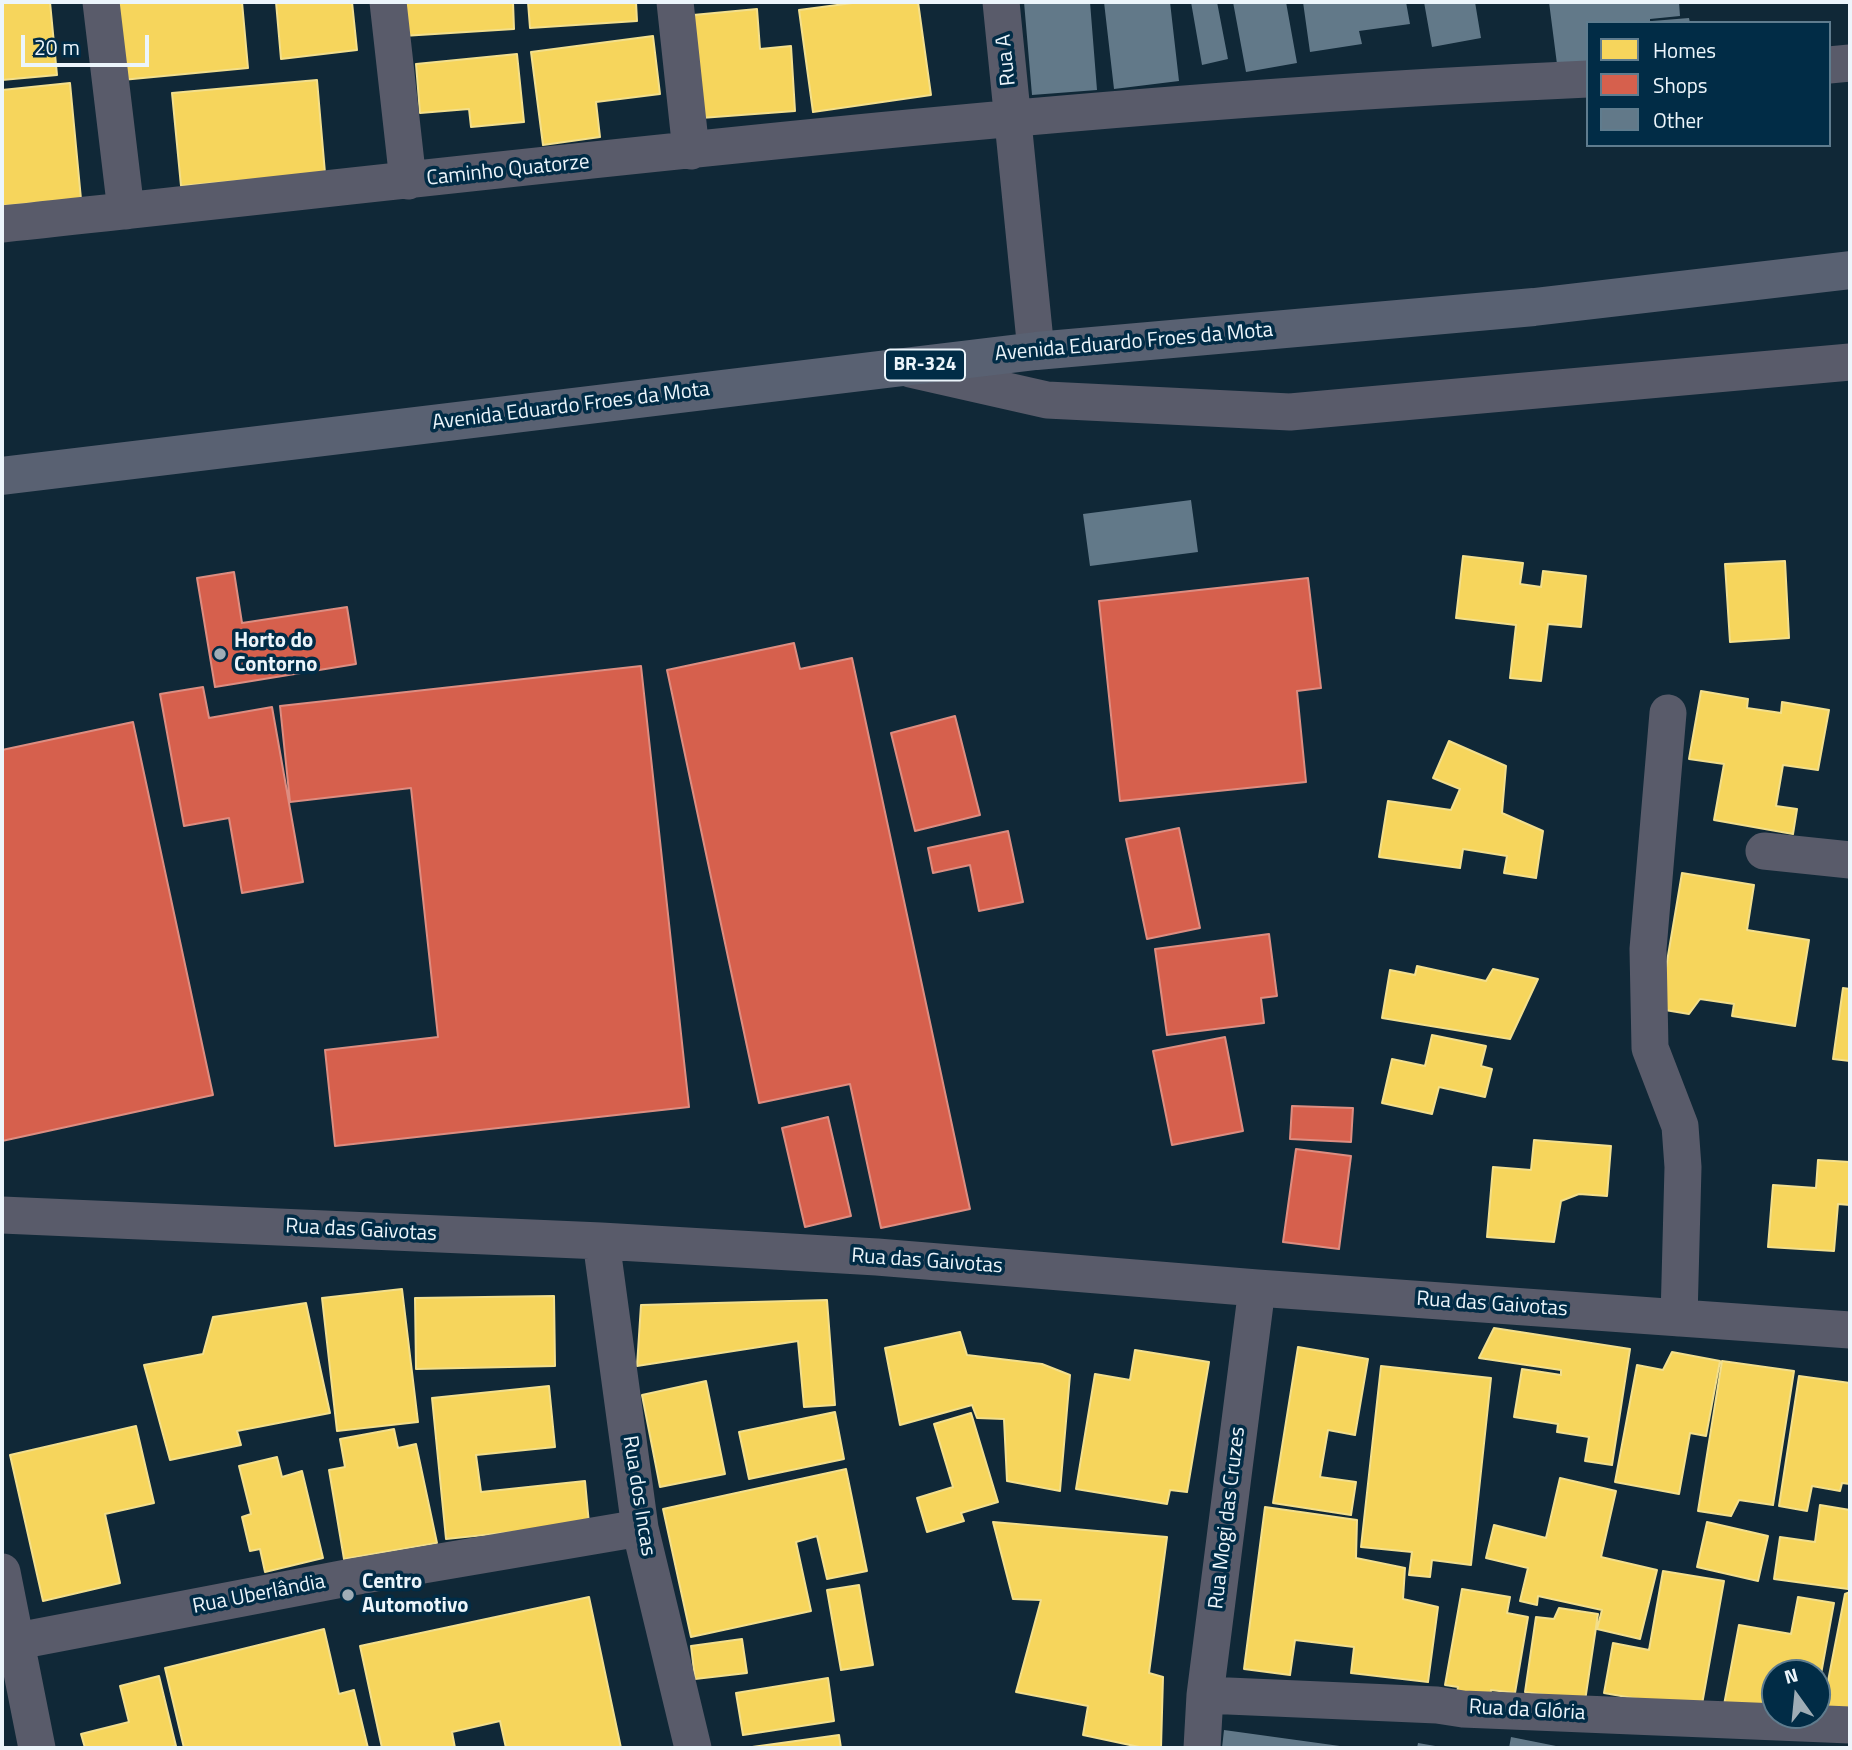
<!DOCTYPE html>
<meta charset="utf-8">
<style>
body{margin:0}
#map{position:relative;width:1852px;height:1750px;overflow:hidden;background:#102837;font-family:"Titillium Web",sans-serif}
canvas{display:block}
.frame{position:absolute;inset:0;border:4px solid #ecf5fb;pointer-events:none}
.legend{position:absolute;left:1586px;top:21px;width:245px;height:126px;box-sizing:border-box;background:#012c46;border:2px solid #5f7c8e;margin:0;padding:9px 12px;list-style:none;font-size:21px;color:#ecf5fb}
.legend li{display:flex;align-items:center;gap:14px;height:35px}
.legend b{width:35px;border:2px solid #5f7c8e}
.north{position:absolute;left:1761px;top:1659px;width:70px;height:70px;box-sizing:border-box;background:#012c46;border:2px solid #5f7c8e;border-radius:50%;rotate:345deg;font-size:19px;font-weight:700;line-height:28px;text-align:center;color:#ecf5fb}
.north::after{content:'';display:block;margin:auto;width:24px;height:32px;background:#9fadb6;clip-path:polygon(50% 0,100% 100%,50% 72%,0 100%)}
.scale{position:absolute;left:21px;top:35px;width:128px;height:32px;box-sizing:border-box;border:4px solid #ecf5fb;border-top:0;padding-left:9px;font-size:21px;line-height:24px;white-space:nowrap;color:#ecf5fb;-webkit-text-stroke:5px #012c46;paint-order:stroke}
</style>
<div id="map">
<canvas width="1852" height="1750"></canvas>
<div class="frame"></div>
<ul class="legend">
<li><b style="height:19px;background:#f6d55c"></b>Homes</li>
<li><b style="height:19px;background:#d6604d"></b>Shops</li>
<li><b style="height:19px;background:#627989"></b>Other</li>
</ul>
<div class="north">N</div>
<div class="scale">20 m</div>
</div>
<script>
const ctx = document.querySelector('canvas').getContext('2d');
ctx.lineJoin = 'round';
function fillPath(path, color) { ctx.fillStyle = color; ctx.fill(path, 'evenodd'); }
function strokePath(path, color, width, dash) { ctx.strokeStyle = color; ctx.lineWidth = width; ctx.lineCap = dash ? 'butt' : 'round'; ctx.setLineDash(dash || []); ctx.stroke(path); }
function label(font, color, halo, rows, align = 'center') {
  ctx.font = font + ' "Titillium Web",sans-serif'; ctx.lineWidth = 7; ctx.setLineDash([]); ctx.textBaseline = 'middle'; ctx.strokeStyle = halo; ctx.fillStyle = color; for (const [text, x, y, turn = 0] of rows) {
    ctx.save(); ctx.translate(x, y); ctx.rotate((+turn || 0) * Math.PI / 180); ctx.textAlign = isNaN(turn) ? turn : align; if (halo) ctx.strokeText(text, 0, 0); ctx.fillText(text, 0, 0); ctx.restore();
  }
}
const homes = new Path2D(`
 M2,2H50L57,75L2,80Z
 M114,2H242L248,68L122,80Z
 M276,2H352L357,50L281,59Z
 M401,2H513L514,29L403,36Z
 M528,2H636L637,21L530,28Z
 M860,2H918L931,95L813,112L799,10Z
 M757,9L760,49L791,46L795,111L701,118L693,15Z
 M653,36L660,94L596,102L600,137L543,145L531,52Z
 M517,54L524,122L471,127L469,109L420,113L416,64Z
 M317,80L325,173L181,186L172,93Z
 M70,83L81,199L2,206V90Z
 M1463,556L1523,563L1520,584L1541,587L1543,571L1586,576L1581,627L1548,624L1541,681L1510,678L1516,625L1456,618Z
 M1785,561L1789,638L1730,642L1725,564Z
 M1701,691L1748,699L1747,708L1781,713L1782,702L1829,710L1818,770L1783,765L1776,806L1797,809L1793,834L1714,820L1724,764L1689,759Z
 M1449,741L1506,766L1502,813L1543,831L1536,878L1504,873L1507,856L1463,849L1460,868L1379,857L1388,801L1451,810L1460,789L1433,778Z
 M1682,873L1754,885L1747,930L1809,940L1795,1026L1732,1016L1734,1004L1700,999L1689,1014L1659,1009Z
 M1417,966L1486,981L1493,969L1538,979L1510,1039L1382,1018L1390,970L1415,975Z
 M1843,988L1850,989V1061L1833,1059Z
 M1432,1035L1486,1046L1481,1066L1492,1069L1485,1097L1439,1087L1432,1114L1382,1103L1392,1059L1425,1066Z
 M1534,1140L1611,1146L1607,1196L1579,1194L1561,1201L1554,1242L1487,1237L1493,1167L1531,1170Z
 M1818,1160L1850,1162V1205L1838,1204L1834,1251L1768,1247L1773,1185L1816,1188Z
 M402,1289L418,1422L337,1431L322,1298Z
 M554,1296L555,1366L416,1369L415,1298Z
 M827,1300L835,1405L804,1407L798,1341L637,1366L641,1305Z
 M306,1303L330,1413L237,1431L241,1445L170,1460L144,1365L203,1354L213,1317Z
 M1494,1328L1630,1349L1612,1465L1585,1461L1589,1437L1557,1432L1558,1424L1514,1417L1522,1369L1561,1375V1370L1479,1358Z
 M960,1332L967,1355L1042,1364L1070,1375L1060,1491L1007,1481L1004,1419L977,1418L972,1405L900,1425L885,1348Z
 M1298,1347L1368,1359L1355,1435L1328,1430L1320,1477L1356,1482L1351,1515L1273,1503Z
 M1135,1350L1209,1362L1187,1492L1170,1490L1167,1504L1076,1489L1095,1374L1130,1380Z
 M1672,1352L1720,1361L1706,1436L1690,1433L1679,1494L1615,1482L1637,1365L1663,1370Z
 M1722,1361L1794,1371L1773,1505L1739,1500L1731,1516L1698,1511Z
 M1381,1366L1491,1378L1471,1565L1432,1560L1430,1577L1409,1575L1412,1552L1361,1547Z
 M1799,1376L1850,1383V1484L1842,1483L1840,1491L1812,1486L1807,1511L1779,1506Z
 M706,1381L725,1474L660,1487L642,1395Z
 M549,1386L555,1447L476,1455L481,1492L585,1481L589,1524L446,1539L432,1398Z
 M835,1412L844,1459L749,1479L739,1432Z
 M971,1413L998,1502L961,1513L964,1521L927,1532L917,1498L953,1487L934,1424Z
 M136,1426L154,1503L105,1514L120,1583L43,1601L10,1455Z
 M394,1429L398,1448L416,1444L437,1543L344,1559L329,1470L345,1467L340,1439Z
 M277,1457L282,1477L302,1471L323,1558L265,1572L260,1549L250,1551L242,1517L251,1514L239,1466Z
 M846,1469L867,1571L827,1579L817,1536L796,1542L811,1611L691,1637L663,1509Z
 M1560,1478L1616,1491L1601,1557L1657,1570L1640,1639L1597,1629L1602,1610L1538,1596L1537,1605L1520,1601L1528,1568L1486,1558L1494,1525L1546,1538Z
 M1820,1505L1850,1510L1848,1589L1774,1579L1780,1537L1815,1542Z
 M1265,1507L1357,1520L1356,1558L1405,1568L1403,1599L1438,1607L1428,1682L1351,1673L1354,1647L1295,1640L1290,1675L1244,1669Z
 M993,1522L1167,1537L1149,1673L1163,1677L1161,1748H1144L1083,1735L1088,1706L1016,1692L1041,1600L1013,1599Z
 M1707,1522L1768,1536L1758,1581L1697,1567Z
 M1663,1571L1724,1581L1701,1710L1604,1693L1613,1643L1649,1650Z
 M859,1585L873,1665L841,1670L827,1590Z
 M1462,1589L1510,1597L1507,1613L1528,1617L1515,1693L1491,1690L1489,1705L1456,1699L1458,1687L1445,1685Z
 M1850,1592V1717L1822,1712L1845,1594Z
 M589,1597L621,1748H506L500,1721L452,1732L455,1748H382L360,1646Z
 M1798,1597L1834,1603L1817,1696V1673H1775V1714L1724,1705L1739,1625L1791,1634Z
 M1559,1608L1598,1614L1585,1701L1525,1692L1536,1617L1554,1619Z
 M324,1629L339,1694L354,1690L368,1748H184L165,1668Z
 M742,1639L747,1673L695,1679L691,1646Z
 M159,1676L176,1746L165,1748H85L81,1734L129,1722L120,1686Z
 M828,1678L834,1721L743,1735L736,1693Z
 M839,1735L841,1748H745Z`);
const shops = new Path2D(`
 M234,572L242,623L347,607L356,664L215,687L197,578Z
 M1308,578L1321,688L1297,691L1306,782L1120,801L1099,601Z
 M794,643L800,669L852,658L970,1209L881,1228L850,1084L759,1103L667,670Z
 M641,666L689,1107L335,1146L325,1050L438,1037L411,788L290,802L280,706Z
 M203,687L209,718L272,707L303,882L242,893L229,818L184,826L160,694Z
 M955,716L980,815L915,831L891,733Z
 M133,722L213,1095L2,1141V750Z
 M1179,828L1200,928L1147,939L1126,839Z
 M1008,831L1023,902L979,911L970,865L933,873L928,848Z
 M1269,934L1277,996L1261,998L1264,1023L1167,1035L1155,949Z
 M1225,1037L1243,1131L1172,1145L1153,1051Z
 M1292,1106L1353,1108L1351,1142L1290,1139Z
 M828,1117L851,1216L805,1227L782,1128Z
 M1296,1149L1351,1156L1339,1249L1283,1242Z`);
const building = new Path2D(`
 M1024,2H1090L1097,90L1032,95Z
 M1104,2H1170L1179,81L1114,89Z
 M1191,2H1217L1228,59L1202,65Z
 M1233,2H1286L1297,63L1246,72Z
 M1303,2H1406L1410,24L1359,31L1362,44L1310,52Z
 M1424,2H1475L1481,38L1432,47Z
 M1549,2H1679L1680,16L1650,19V23H1588V70L1558,72Z
 M1689,18L1690,23H1652V21Z
 M1191,500L1198,552L1090,566L1083,514Z
 M1224,1730L1347,1747L1346,1748H1222Z
 M1511,1737L1561,1747V1748H1509Z
 M1418,1743L1441,1747V1748H1417Z`);
const street = new Path2D(`
 M101,2L126,211
 M388,2L408,181
 M675,2L691,151
 M1001,2L1036,351
 M1829,65L1850,63
 M2,224C529,168 1057,102 1588,79
 M910,369L1047,400L1290,412L1850,362
 M1668,713L1648,949L1650,1048L1680,1126L1683,1167L1679,1318
 M1764,851L1850,860
 M2,1215L601,1241L877,1257L1257,1288L1850,1330
 M601,1241L640,1528L693,1748
 M2,1572L37,1748
 M2,1644L352,1577L640,1528
 M1205,1695L1437,1705L1463,1709L1850,1725
 M1202,1748L1205,1695L1257,1288`);
const highway = new Path2D(`
 M2,476L1036,351L1534,307L1850,270`);
const markers = [
 [220,654,7,"#9fadb6"],
 [348,1595,7,"#9fadb6"]
];
const shields = [
 [925,365,80]
];
const shieldNames = [
 ["BR-324",925,365]
];
const streetNames = [
 ["Rua A",1007,60,-96],
 ["Caminho Quatorze",508,171,-6],
 ["Avenida Eduardo Froes da Mota",1134,343,-5],
 ["Avenida Eduardo Froes da Mota",571,407,-7],
 ["Rua das Gaivotas",361,1231,3],
 ["Rua das Gaivotas",927,1262,4],
 ["Rua das Gaivotas",1492,1305,4],
 ["Rua dos Incas",638,1496,81],
 ["Rua Mogi das Cruzes",1228,1518,-83],
 ["Rua Uberlândia",259,1595,-11],
 ["Rua da Glória",1527,1711,3]
];
const poiNames = [
 ["Horto do",234,642],
 ["Contorno",234,666],
 ["Centro",362,1583],
 ["Automotivo",362,1607]
];
fillPath(homes, '#f6d55c');
strokePath(homes, '#f3df8c', 2);
fillPath(shops, '#d6604d');
strokePath(shops, '#dd8d81', 2);
fillPath(building, '#627989');
strokePath(street, '#595b6a', 37);
strokePath(highway, '#596172', 38);
for (const [x, y, r, color] of markers) { const dot = new Path2D(); dot.arc(x, y, r, 0, 2 * Math.PI); ctx.fillStyle = color; ctx.fill(dot); strokePath(dot, '#012c46', 2.5); }
for (const [x, y, w] of shields) { const box = new Path2D(); box.roundRect(x - w / 2, y - 15.5, w, 31, 5); ctx.fillStyle = '#012c46'; ctx.fill(box); strokePath(box, '#ecf5fb', 2); }
label('bold 19px', '#ecf5fb', null, shieldNames);
label('21px', '#ecf5fb', '#012c46', streetNames);
label('bold 21px', '#ecf5fb', '#012c46', poiNames, 'left');
</script>
